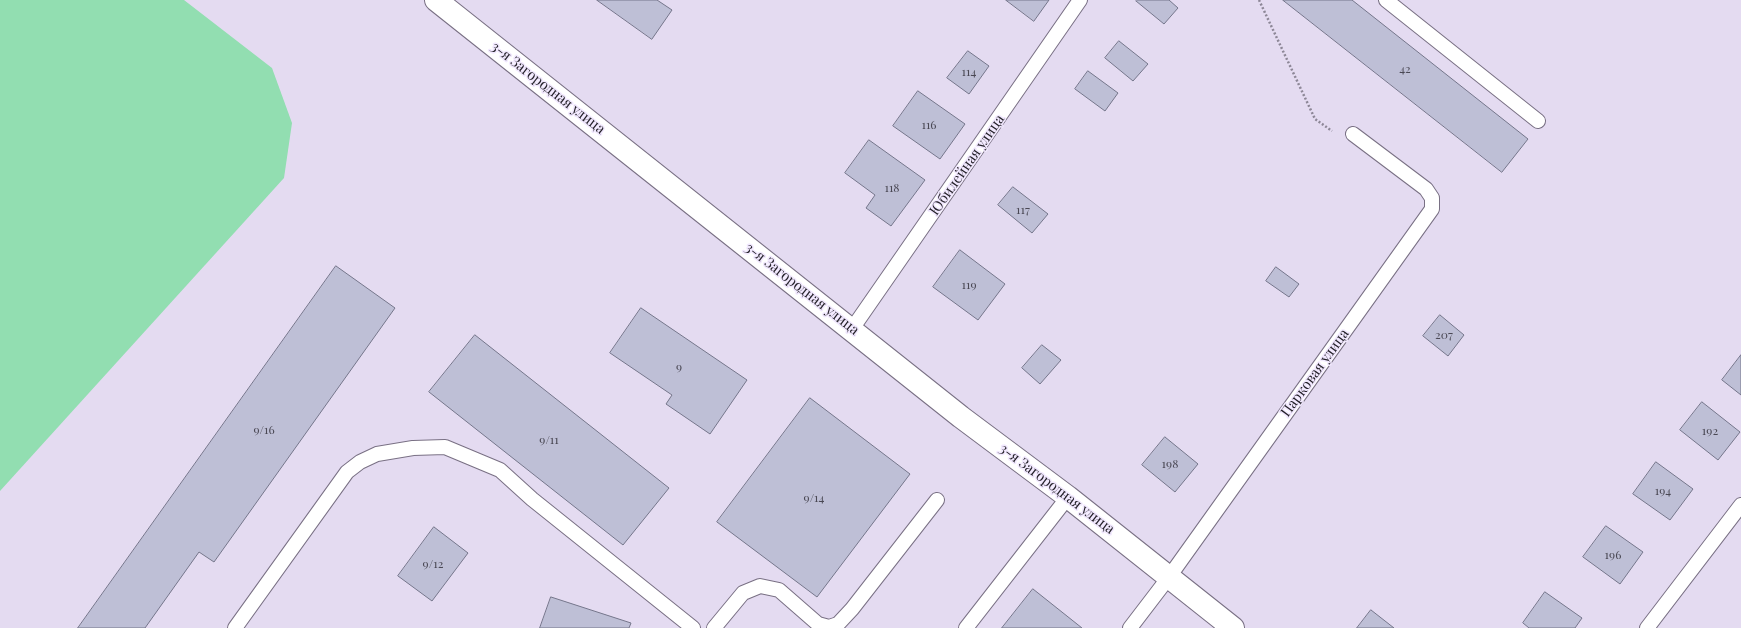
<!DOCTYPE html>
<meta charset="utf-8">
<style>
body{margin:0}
canvas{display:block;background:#e4dbf1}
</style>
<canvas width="1741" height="628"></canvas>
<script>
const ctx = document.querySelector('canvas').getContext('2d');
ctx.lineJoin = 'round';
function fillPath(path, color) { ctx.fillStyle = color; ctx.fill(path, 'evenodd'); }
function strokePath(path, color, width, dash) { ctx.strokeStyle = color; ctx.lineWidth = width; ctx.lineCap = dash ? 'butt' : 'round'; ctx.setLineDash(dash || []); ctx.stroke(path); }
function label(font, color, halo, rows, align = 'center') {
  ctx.font = font + ' "Playfair Display",serif'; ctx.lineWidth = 3; ctx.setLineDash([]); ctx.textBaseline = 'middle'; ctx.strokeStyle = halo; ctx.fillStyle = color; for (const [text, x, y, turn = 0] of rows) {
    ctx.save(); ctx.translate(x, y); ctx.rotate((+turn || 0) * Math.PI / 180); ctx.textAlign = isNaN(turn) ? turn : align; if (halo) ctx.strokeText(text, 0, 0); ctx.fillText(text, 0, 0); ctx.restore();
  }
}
const green = new Path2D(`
 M0,0H184L272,68L292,123L284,178L0,491Z`);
const building = new Path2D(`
 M597,0H657L672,10L652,39Z
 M1006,0H1049L1034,21Z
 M1137,0H1169L1178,8L1164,24L1136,1Z
 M1283,0H1352L1528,139L1502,172Z
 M1119,41L1148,64L1133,81L1105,58Z
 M968,51L989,66L969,94L947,78Z
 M1088,71L1118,93L1105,111L1075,89Z
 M918,91L965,124L940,159L893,126Z
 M869,140L925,180L891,226L866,208L875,195L845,173Z
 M1013,187L1048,214L1032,233L998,205Z
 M960,250L1005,284L978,320L933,287Z
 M336,266L395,308L214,562L199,552L145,628H78Z
 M1276,267L1299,284L1289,297L1266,281Z
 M641,308L747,380L710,434L666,404L672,395L610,353Z
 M1440,315L1464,335L1448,356L1423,336Z
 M475,335L669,488L623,545L429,392Z
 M1042,345L1061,360L1040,384L1022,368Z
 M1741,355V395L1722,380Z
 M810,398L910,474L817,597L717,522Z
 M1702,402L1740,432L1718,460L1680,430Z
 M1165,437L1198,464L1175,492L1142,465Z
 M1656,462L1693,489L1670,520L1633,494Z
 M1606,526L1643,552L1620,584L1583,557Z
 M434,527L468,553L432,601L398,576Z
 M1033,589L1082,628H1002Z
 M1545,592L1582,618L1575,628H1529L1523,623Z
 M551,597L631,623L629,628H540Z
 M1371,610L1394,628H1357Z`);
const path = new Path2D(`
 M1259,0L1315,119L1332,131`);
const service = new Path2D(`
 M1386,0L1538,121
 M852,329L1080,0
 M235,628L347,472L360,462L377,454L413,448L445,447L500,470L532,499L693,628
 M714,628L743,593L760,586L779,590L818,624L829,627L838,624L852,609L937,500
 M966,628L1068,497
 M1130,628L1169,577L1432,209V198L1426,189L1353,134
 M1647,628L1741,505`);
const secondary = new Path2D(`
 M436,0L961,417L1068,497L1233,628`);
const numberNames = [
 ["42",1405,69],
 ["114",969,72],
 ["116",929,125],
 ["118",892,188],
 ["117",1023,210],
 ["119",969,285],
 ["207",1444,335],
 ["9",679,367],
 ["9/16",264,430],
 ["192",1710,431],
 ["9/11",549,440],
 ["198",1170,464],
 ["194",1663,491],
 ["9/14",814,498],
 ["196",1613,555],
 ["9/12",433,564]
];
const streetNames = [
 ["3-я Загородная улица",548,88,38],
 ["Юбилейная улица",967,165,-55],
 ["3-я Загородная улица",802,289,38],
 ["Парковая улица",1315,373,-54],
 ["3-я Загородная улица",1057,489,37]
];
fillPath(green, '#92deb1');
fillPath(building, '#bebfd6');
strokePath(building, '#75768b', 1);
strokePath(service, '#797084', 16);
strokePath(secondary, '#797084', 24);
strokePath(path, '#8d8797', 2.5, [2, 2]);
strokePath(service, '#fff', 14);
strokePath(secondary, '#fff', 22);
label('12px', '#4a4854', null, numberNames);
label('14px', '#232028', '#f1e8fe', streetNames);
</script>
